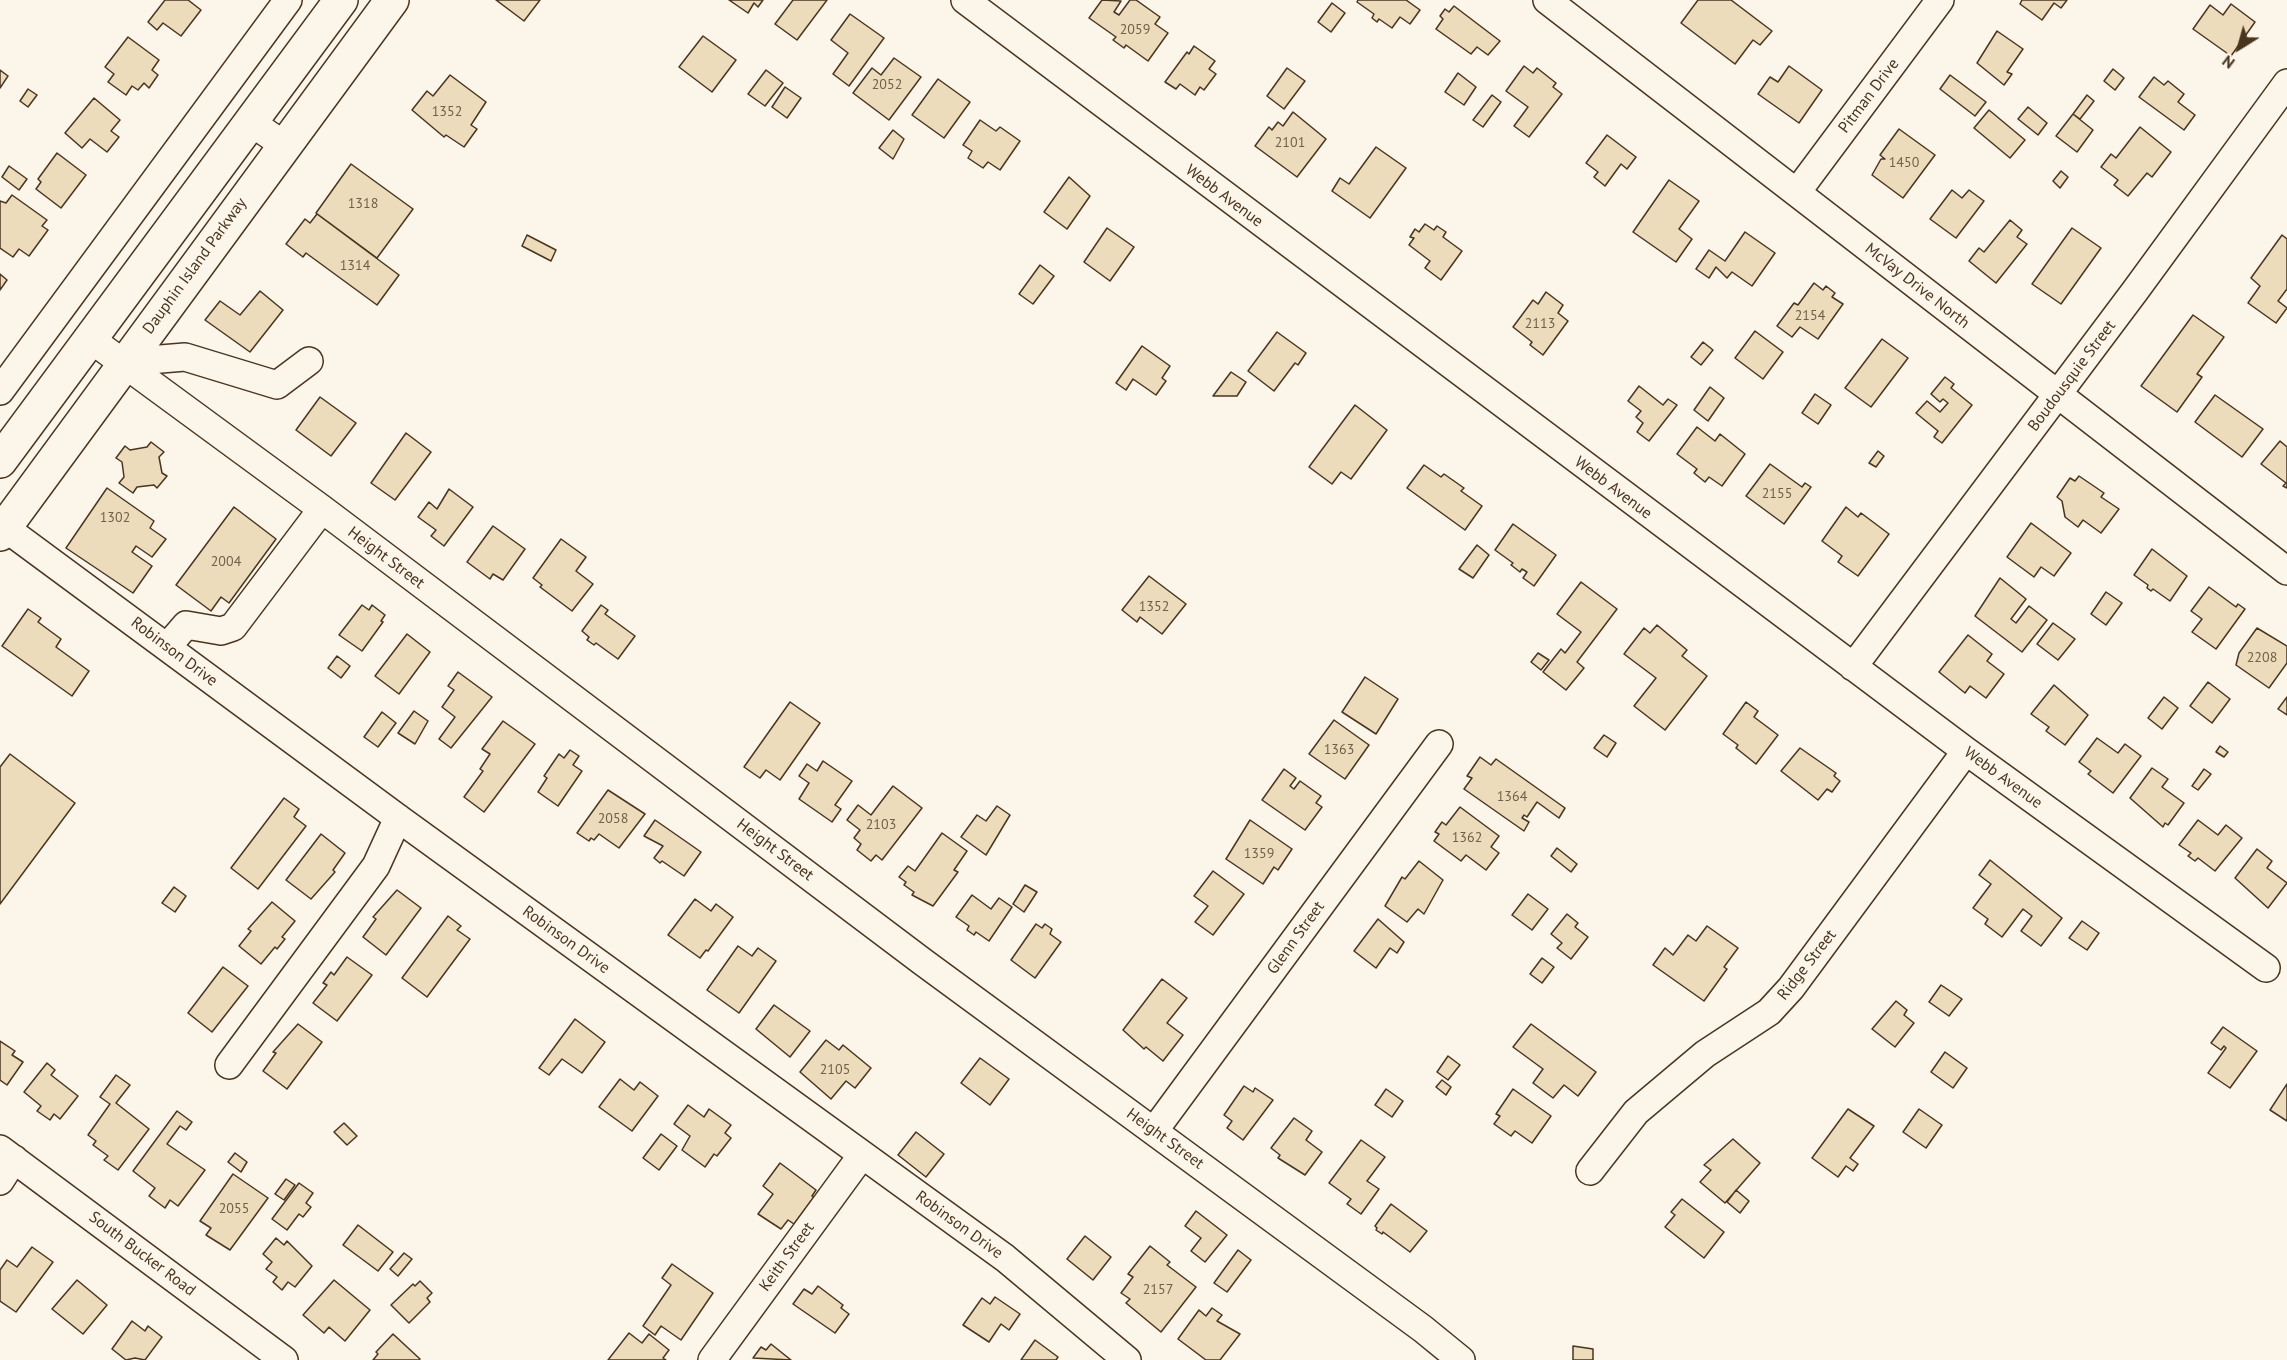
<!DOCTYPE html>
<style>
body{margin:0}
#map{position:relative;width:2287px;height:1360px;overflow:hidden;background:#fbf6e9;font-family:"PT Sans",sans-serif}
canvas{display:block}
.north{position:absolute;left:2209px;top:18px;width:60px;height:60px;-webkit-text-stroke:4px #fbf6e9;paint-order:stroke;rotate:217deg;font-size:16px;font-weight:700;line-height:24px;text-align:center;color:#4a3520}
.north::after{content:'';display:block;margin:auto;width:21px;height:27px;background:#4a3520;clip-path:polygon(50% 0,100% 100%,50% 72%,0 100%)}
</style>
<div id="map">
<canvas width="2287" height="1360"></canvas>
<div class="north">N</div>
</div>
<script>
const ctx = document.querySelector('canvas').getContext('2d');
ctx.lineJoin = 'round';
function fillPath(path, color) { ctx.fillStyle = color; ctx.fill(path, 'evenodd'); }
function strokePath(path, color, width, dash) { ctx.strokeStyle = color; ctx.lineWidth = width; ctx.lineCap = dash ? 'butt' : 'round'; ctx.setLineDash(dash || []); ctx.stroke(path); }
function label(font, color, halo, rows, align = 'center') {
  ctx.font = font + ' "PT Sans",sans-serif'; ctx.lineWidth = 4.5; ctx.setLineDash([]); ctx.textBaseline = 'middle'; ctx.strokeStyle = halo; ctx.fillStyle = color; for (const [text, x, y, turn = 0] of rows) {
    ctx.save(); ctx.translate(x, y); ctx.rotate((+turn || 0) * Math.PI / 180); ctx.textAlign = isNaN(turn) ? turn : align; if (halo) ctx.strokeText(text, 0, 0); ctx.fillText(text, 0, 0); ctx.restore();
  }
}
const building = new Path2D(`
 M165,0H188L201,10L181,36L163,23L157,30L148,22Z
 M496,0H540L524,21Z
 M729,0H763L758,7L754,3L748,13Z
 M793,0H827L797,40L775,24Z
 M1102,0L1121,1L1114,12L1119,15L1130,0H1136L1160,17L1155,24L1168,33L1148,61L1126,45L1124,48L1113,40L1116,37L1089,18Z
 M1358,0H1406L1420,10L1410,24L1400,17L1392,28L1379,19L1377,22L1372,18L1374,14L1357,2Z
 M1698,0H1731L1772,31L1760,45L1753,40L1735,64L1681,23Z
 M2022,0H2067L2061,8L2054,3L2042,20L2020,4Z
 M1332,3L1345,13L1331,32L1318,22Z
 M2231,4L2255,22L2231,56L2193,29L2210,5L2223,15Z
 M1454,6L1500,41L1488,55L1477,47L1471,54L1436,29L1443,19L1440,16L1445,9L1449,12Z
 M850,14L884,38L849,86L833,74L848,53L831,40Z
 M1997,31L2023,49L2007,72L2012,74L2004,85L1977,63Z
 M703,36L736,60L712,92L679,67Z
 M128,37L159,60L152,70L158,75L149,88L144,83L138,90L132,86L126,95L108,82L114,74L105,67Z
 M1194,46L1215,61L1209,69L1216,74L1204,90L1200,87L1195,95L1180,84L1176,89L1165,82L1187,52L1189,54Z
 M894,58L921,77L889,120L853,93L872,68L881,75Z
 M1524,66L1533,73L1537,68L1556,83L1553,87L1562,94L1529,137L1514,126L1528,107L1506,91Z
 M1789,66L1822,90L1799,123L1758,94L1770,77L1778,82Z
 M1287,68L1305,81L1284,109L1267,96Z
 M2113,69L2124,78L2115,90L2104,81Z
 M0,70L8,76L0,88Z
 M766,70L783,83L765,106L748,94Z
 M1458,73L1476,87L1464,105L1445,92Z
 M450,75L486,102L471,125L477,129L464,147L446,135L444,137L412,110L427,91L433,96Z
 M1950,75L1986,102L1975,116L1940,89Z
 M2154,77L2164,85L2168,81L2184,94L2178,102L2195,115L2184,130L2139,97Z
 M938,79L970,102L944,138L912,115Z
 M785,87L801,98L787,118L772,107Z
 M28,89L37,95L28,107L20,101Z
 M1492,95L1501,102L1483,127L1473,120Z
 M2087,95L2094,101L2080,119L2073,114Z
 M94,98L120,120L111,131L119,137L107,152L90,139L82,148L65,133Z
 M2028,107L2047,123L2038,135L2018,119Z
 M1989,110L2025,140L2010,158L1974,128Z
 M1293,112L1326,139L1297,177L1255,146L1269,127L1272,130L1278,122L1283,126Z
 M2073,114L2093,130L2077,152L2056,136Z
 M980,120L996,131L1000,127L1020,141L1000,170L988,162L983,168L968,158L972,151L963,145Z
 M2140,127L2171,152L2152,177L2147,173L2128,196L2114,185L2118,180L2101,167L2111,154L2116,158Z
 M1899,129L1935,155L1903,198L1872,175L1881,159H1885L1880,155Z
 M893,130L904,139L893,159L879,148Z
 M1607,135L1636,157L1627,169L1621,164L1605,186L1594,177L1598,172L1586,163Z
 M1376,147L1406,168L1370,218L1332,191L1340,178L1349,184Z
 M57,153L86,175L61,208L36,189L41,182L38,179Z
 M351,164L413,209L377,258L316,213Z
 M9,166L27,179L19,190L2,177Z
 M2061,171L2068,177L2060,188L2053,181Z
 M1069,177L1090,196L1067,229L1044,212Z
 M1669,180L1699,201L1679,229L1692,239L1676,262L1633,232Z
 M1952,190L1962,198L1969,190L1984,201L1956,238L1930,219Z
 M12,195L47,220L42,226L48,230L29,256L19,249L13,257L0,248V201L6,203Z
 M317,214L399,275L377,305L306,253L303,257L286,244L305,219L310,223Z
 M2010,220L2022,230L2017,237L2027,244L1996,283L1969,261L1979,248L1984,252Z
 M1425,224L1434,230L1437,226L1446,232L1443,237L1462,251L1441,280L1425,268L1430,261L1409,245L1414,238L1410,237L1415,229L1419,232Z
 M1107,228L1134,247L1110,281L1084,262Z
 M2072,228L2101,248L2061,304L2032,284Z
 M1745,232L1775,253L1752,286L1732,272L1727,278L1716,267L1709,278L1696,269L1709,250L1725,261Z
 M527,235L556,250L551,261L522,246Z
 M2282,235L2287,239V289L2278,301L2287,308L2276,323L2248,303L2260,286L2251,278Z
 M1040,265L1054,276L1033,304L1019,294Z
 M0,274L7,280L0,290Z
 M1814,283L1823,290L1826,286L1835,293L1832,297L1843,304L1818,339L1800,327L1792,337L1777,326L1794,303L1798,305Z
 M260,291L283,310L250,352L205,320L220,301L240,315Z
 M1546,292L1563,305L1558,313L1568,321L1543,355L1530,345L1532,342L1513,327L1533,300L1538,304Z
 M2193,315L2224,337L2197,374L2202,377L2177,412L2141,386Z
 M1755,331L1783,352L1763,379L1735,358Z
 M1277,332L1306,353L1298,365L1295,363L1274,391L1248,371Z
 M1882,339L1908,358L1871,407L1845,388Z
 M1703,342L1713,350L1701,365L1691,357Z
 M1142,346L1170,366L1162,378L1166,381L1156,395L1133,379L1126,390L1116,383Z
 M1231,372L1246,382L1237,396H1213Z
 M1945,377L1954,384L1951,388L1972,405L1942,443L1934,437L1938,431L1916,413L1927,401L1940,412L1948,403L1943,399L1940,402L1931,394Z
 M1639,386L1663,405L1668,399L1677,405L1649,441L1637,432L1643,423L1636,417L1641,411L1628,401Z
 M1710,387L1724,398L1708,421L1694,410Z
 M1815,394L1831,405L1818,424L1802,413Z
 M2215,395L2263,429L2242,457L2195,422Z
 M320,397L356,423L331,456L296,430Z
 M1355,405L1387,430L1351,479L1341,472L1332,484L1309,467Z
 M1697,427L1715,441L1720,434L1745,454L1722,486L1709,477L1705,482L1694,473L1697,469L1677,454Z
 M406,433L431,452L395,500L371,483Z
 M2280,441L2287,447V488L2283,486L2286,483L2261,464Z
 M151,442L164,452L159,457L162,473L167,476L157,488L154,485L137,487L133,493L119,483L124,477L122,462L116,458L125,446L130,450L147,447Z
 M1878,451L1884,456L1876,467L1869,463Z
 M1770,464L1802,487L1805,483L1811,487L1784,524L1746,496Z
 M1424,465L1441,477L1444,474L1464,488L1461,491L1482,506L1465,530L1407,488Z
 M2079,476L2104,493L2101,497L2119,509L2101,533L2083,520L2078,527L2065,517L2062,501L2057,497L2070,478L2075,481Z
 M107,488L154,521L150,528L166,539L152,557L136,546L132,552L152,566L133,593L66,548Z
 M449,489L473,507L444,546L431,536L436,530L418,517L429,502L437,509Z
 M234,507L276,539L229,603L221,597L211,611L176,585Z
 M1846,507L1858,517L1861,513L1889,534L1858,576L1838,562L1842,556L1822,541Z
 M2031,523L2071,553L2054,576L2041,567L2034,577L2007,557Z
 M1513,524L1556,555L1534,586L1523,578L1527,572L1522,569L1520,572L1511,565L1513,563L1495,550Z
 M493,526L525,549L503,580L493,574L490,579L467,562Z
 M561,539L586,557L576,571L593,584L572,611L540,587L542,585L533,578Z
 M1477,545L1489,555L1473,578L1459,569Z
 M2152,549L2187,576L2170,601L2153,589L2151,591L2147,588L2148,585L2134,575Z
 M1149,576L1186,604L1162,634L1140,617L1137,622L1122,610Z
 M2000,578L2026,599L2011,619L2016,623L2029,606L2047,620L2022,652L1975,616Z
 M1581,582L1617,609L1577,662L1584,668L1566,690L1543,672L1561,649L1565,653L1581,632L1557,614Z
 M2209,587L2236,607L2238,604L2245,609L2216,649L2192,632L2202,619L2191,611Z
 M2106,592L2122,603L2106,625L2091,614Z
 M362,605L369,610L372,605L385,615L381,621L383,622L362,651L339,635Z
 M601,605L608,610L605,614L635,636L618,659L596,643L594,645L587,640L589,637L582,631Z
 M28,609L41,618L38,622L61,639L56,647L89,671L72,696L2,646Z
 M2053,623L2075,639L2058,660L2037,644Z
 M1657,625L1687,650L1682,656L1707,676L1665,730L1634,706L1656,678L1624,654L1644,628L1650,633Z
 M2257,628L2287,646V663L2269,688L2236,665L2239,653Z
 M407,634L430,652L399,694L375,676Z
 M1968,635L1992,654L1987,661L2004,674L1986,698L1970,686L1965,693L1939,672Z
 M1538,653L1549,660L1541,670L1531,662Z
 M337,656L350,666L341,678L328,668Z
 M458,672L492,697L451,748L439,739L455,717L442,707L454,690L448,686Z
 M1365,677L1398,699L1376,734L1342,712Z
 M2208,682L2230,699L2212,723L2190,706Z
 M2054,685L2088,715L2065,745L2046,731L2049,727L2031,714Z
 M2164,697L2178,708L2162,729L2148,718Z
 M2287,697V715L2278,709Z
 M790,702L820,723L780,780L766,770L760,778L744,767Z
 M1746,702L1758,711L1754,717L1778,735L1756,764L1736,748L1738,745L1723,734Z
 M414,711L428,721L415,744L398,733Z
 M382,712L396,723L378,747L364,737Z
 M1334,720L1369,745L1345,779L1309,754Z
 M503,721L535,744L484,812L464,797L483,771L480,769L490,754L482,749Z
 M1604,735L1616,743L1607,757L1594,748Z
 M2097,738L2118,753L2125,744L2141,756L2113,793L2088,774L2091,771L2079,762Z
 M2220,746L2228,752L2224,757L2216,752Z
 M1800,748L1836,773L1834,776L1840,781L1832,792L1827,789L1818,800L1781,771Z
 M570,750L579,756L573,765L582,771L558,806L538,792L547,778L544,776L559,754L564,758Z
 M10,754L75,803L0,904V767Z
 M1480,757L1491,765L1496,759L1565,808L1559,818L1537,802L1527,817L1524,815L1522,818L1529,822L1524,831L1464,789L1472,778L1467,776Z
 M823,761L852,781L835,805L841,809L832,822L799,799L809,783L799,776L807,764L817,771Z
 M2152,768L2168,779L2162,787L2184,803L2168,825L2165,823L2163,827L2130,798Z
 M1284,769L1296,778L1290,786L1294,789L1300,781L1321,796L1316,803L1322,807L1305,830L1262,800Z
 M2204,769L2211,774L2198,790L2192,786Z
 M893,786L922,808L882,860L876,855L871,861L857,850L861,844L854,838L860,830L847,820L858,805L871,815Z
 M608,790L645,814L619,848L599,834L594,840L591,838L589,841L577,833Z
 M284,798L299,809L294,817L306,826L258,889L231,868Z
 M997,806L1010,815L986,855L961,837L977,815L986,821Z
 M1460,807L1499,836L1491,847L1499,853L1486,870L1466,855L1461,861L1434,841L1439,834L1435,832L1442,822L1446,825Z
 M655,820L701,852L684,876L662,861L660,863L654,858L663,846L644,836Z
 M1250,820L1292,849L1278,870L1274,867L1263,884L1226,859Z
 M2198,820L2218,835L2226,825L2242,838L2215,871L2198,858L2195,861L2188,856L2191,853L2179,845Z
 M942,833L967,851L954,870L958,872L933,906L912,895L914,892L904,885L906,882L899,877L908,866L915,871Z
 M321,834L345,853L333,870L335,872L311,899L286,880Z
 M1557,848L1577,864L1571,872L1551,856Z
 M2257,849L2272,861L2267,868L2287,883L2268,908L2235,878Z
 M1990,860L2062,918L2041,946L2021,931L2032,916L2023,909L2002,937L1985,924L1988,919L1973,908L1991,884L1979,875Z
 M1419,861L1443,880L1424,914L1418,909L1407,922L1385,906L1402,877L1405,879Z
 M1213,871L1244,894L1213,935L1195,922L1208,906L1194,896Z
 M1025,885L1037,892L1024,912L1013,904Z
 M174,887L186,896L175,912L162,903Z
 M397,890L421,908L386,955L363,937L376,919L373,917Z
 M1528,894L1548,909L1532,930L1512,915Z
 M972,895L991,909L999,898L1012,907L989,941L976,932L974,935L967,930L969,926L956,917Z
 M695,899L711,911L716,904L733,917L708,951L706,950L700,958L668,935Z
 M272,902L295,921L282,937L285,939L277,949L275,947L261,964L239,946L251,931L248,929Z
 M1567,914L1578,923L1575,927L1588,937L1571,959L1557,948L1562,943L1551,934Z
 M448,916L461,926L457,930L470,939L427,997L402,978Z
 M1378,919L1404,942L1397,953L1390,948L1376,968L1354,951Z
 M2082,921L2099,933L2087,950L2069,938Z
 M1036,924L1042,928L1045,924L1052,929L1050,934L1061,942L1035,978L1011,960Z
 M1707,926L1738,948L1724,967L1727,969L1704,1001L1653,965L1665,948L1673,955L1688,935L1696,941Z
 M738,946L752,956L758,948L776,961L739,1013L707,990Z
 M347,957L372,975L337,1021L313,1003L327,985L323,983L331,972L334,975Z
 M1542,958L1554,967L1542,983L1530,974Z
 M223,967L248,986L212,1032L188,1013Z
 M1162,979L1187,998L1167,1023L1183,1035L1163,1061L1146,1047L1144,1049L1123,1030Z
 M1941,985L1962,999L1949,1016L1929,1002Z
 M1896,1001L1907,1010L1904,1015L1914,1023L1895,1047L1872,1029Z
 M774,1005L810,1031L790,1057L756,1029Z
 M575,1019L605,1042L582,1073L562,1059L549,1075L539,1068Z
 M298,1024L322,1042L287,1089L263,1071L276,1053L273,1052Z
 M1531,1024L1596,1072L1578,1096L1564,1085L1553,1098L1533,1083L1543,1069L1513,1047Z
 M2223,1027L2257,1051L2230,1088L2208,1073L2226,1048L2224,1046L2221,1050L2211,1043Z
 M826,1040L839,1050L843,1045L871,1068L855,1088L846,1081L831,1099L800,1072Z
 M0,1041L15,1051L12,1055L23,1062L7,1085L0,1080Z
 M1945,1052L1967,1068L1953,1088L1931,1072Z
 M1448,1056L1460,1065L1448,1080L1437,1072Z
 M980,1058L1009,1079L990,1105L961,1083Z
 M47,1063L55,1070L51,1075L78,1096L60,1119L54,1114L50,1120L37,1111L41,1106L24,1092Z
 M116,1075L130,1085L116,1103L149,1129L118,1170L104,1160L108,1156L93,1145L96,1141L88,1135L110,1104L100,1097Z
 M620,1079L634,1090L640,1082L658,1096L632,1131L599,1107Z
 M1442,1080L1451,1087L1446,1095L1436,1087Z
 M2287,1084V1121L2270,1110Z
 M1244,1086L1253,1092L1255,1088L1273,1100L1243,1140L1227,1128L1232,1121L1224,1115Z
 M1386,1089L1403,1101L1392,1117L1375,1105Z
 M1513,1089L1551,1116L1532,1143L1515,1131L1511,1136L1494,1124L1500,1116L1496,1114Z
 M688,1105L704,1117L709,1109L731,1125L725,1133L731,1138L717,1156L714,1154L705,1167L682,1150L690,1136L674,1124Z
 M1848,1109L1874,1126L1850,1158L1858,1164L1853,1171L1846,1166L1838,1177L1812,1158Z
 M1919,1109L1942,1125L1926,1148L1903,1132Z
 M177,1111L192,1122L186,1130L180,1126L167,1144L205,1170L178,1206L170,1200L165,1208L149,1196L155,1188L133,1171Z
 M1294,1118L1312,1131L1306,1140L1322,1152L1305,1175L1278,1158L1280,1155L1271,1148Z
 M344,1123L357,1136L347,1145L334,1132Z
 M916,1132L944,1154L926,1177L898,1155Z
 M661,1134L677,1146L659,1170L643,1158Z
 M1733,1139L1760,1163L1725,1203L1700,1182L1711,1170L1704,1165Z
 M1361,1140L1385,1157L1367,1181L1379,1189L1361,1214L1347,1204L1351,1199L1329,1183Z
 M235,1153L247,1162L241,1172L228,1162Z
 M780,1163L816,1190L812,1196L814,1197L794,1224L788,1220L781,1229L758,1214L773,1194L763,1186Z
 M233,1174L268,1198L230,1250L206,1235L211,1228L200,1221Z
 M286,1179L295,1185L284,1200L275,1194Z
 M299,1183L313,1193L306,1203L311,1207L303,1217L299,1214L287,1230L272,1219Z
 M1736,1190L1749,1201L1740,1213L1727,1202Z
 M1682,1199L1724,1232L1704,1258L1665,1227L1675,1215L1671,1212Z
 M1391,1204L1427,1231L1410,1252L1383,1232L1382,1234L1376,1230L1377,1228L1375,1226Z
 M1196,1211L1227,1235L1205,1262L1191,1251L1201,1238L1185,1226Z
 M358,1225L393,1252L378,1271L343,1245Z
 M1085,1236L1111,1257L1093,1280L1067,1259Z
 M276,1238L284,1245L287,1241L312,1266L295,1287L288,1282L282,1290L273,1282L277,1277L266,1269L272,1262L263,1254Z
 M1150,1246L1170,1262L1167,1265L1196,1287L1161,1332L1126,1303L1130,1299L1121,1293L1133,1277L1128,1274Z
 M32,1247L53,1262L16,1312L0,1301V1270L7,1260L17,1267Z
 M1238,1250L1251,1260L1227,1292L1214,1283Z
 M404,1253L412,1259L398,1276L390,1269Z
 M672,1264L713,1293L681,1340L661,1326L655,1335L643,1326L671,1285L662,1278Z
 M77,1280L107,1305L83,1334L52,1309Z
 M334,1280L370,1310L345,1341L329,1327L324,1333L303,1315Z
 M420,1281L432,1293L427,1298L430,1302L409,1323L391,1305L413,1284L415,1286Z
 M818,1286L843,1305L841,1308L849,1314L835,1333L793,1304L804,1289L812,1294Z
 M995,1297L1020,1314L1009,1330L1001,1324L989,1342L963,1325L982,1298L990,1304Z
 M1212,1308L1222,1315L1217,1321L1240,1334L1220,1360H1206L1178,1339L1199,1310L1206,1316Z
 M132,1321L145,1331L148,1326L162,1337L145,1360L135,1358L126,1360L112,1349Z
 M629,1333L642,1343L649,1334L669,1350L663,1358L666,1360H608Z
 M393,1334L420,1359L419,1360H373L378,1354L376,1352Z
 M1035,1340L1058,1357L1056,1360H1021Z
 M771,1344L791,1360L753,1358L761,1347L766,1350Z
 M1573,1346L1593,1349V1360H1573Z`);
const minor = new Path2D(`
 M965,0L1966,751L2266,968
 M1547,0L2287,571
 M249,121L284,145
 M1797,192L1940,0
 M89,338L322,509L923,962L1423,1329L1461,1360
 M124,362L185,357L277,385L309,361
 M0,391L288,0
 M0,524L398,818L1005,1258L1127,1360
 M167,647L186,625L221,631L233,627L322,509
 M1853,667L2135,291L2287,83
 M229,1065L376,866L398,818
 M1154,1131L1439,744
 M0,1149L284,1360
 M1590,1171L1636,1112L1705,1054L1769,1012L1791,988L1966,751
 M0,1181L14,1159
 M712,1360L862,1155`);
const major = new Path2D(`
 M0,461L341,0
 M0,534L392,0`);
const numberNames = [
 ["2059",1135,30],
 ["2052",887,85],
 ["1352",447,112],
 ["2101",1290,143],
 ["1450",1904,163],
 ["1318",363,204],
 ["1314",355,266],
 ["2154",1810,316],
 ["2113",1540,324],
 ["2155",1777,494],
 ["1302",115,518],
 ["2004",226,562],
 ["1352",1154,607],
 ["2208",2262,658],
 ["1363",1339,750],
 ["1364",1512,797],
 ["2058",613,819],
 ["2103",881,825],
 ["1362",1467,838],
 ["1359",1259,854],
 ["2105",835,1070],
 ["2055",234,1209],
 ["2157",1158,1290]
];
const streetNames = [
 ["Pitman Drive",1869,96,-53],
 ["Webb Avenue",1224,196,37],
 ["Dauphin Island Parkway",195,266,-54],
 ["McVay Drive North",1917,286,38],
 ["Boudousquie Street",2072,376,-53],
 ["Webb Avenue",1613,488,37],
 ["Height Street",386,558,37],
 ["Robinson Drive",174,652,37],
 ["Webb Avenue",2003,778,36],
 ["Height Street",775,850,37],
 ["Glenn Street",1296,938,-54],
 ["Robinson Drive",566,940,36],
 ["Ridge Street",1807,965,-52],
 ["Height Street",1165,1139,36],
 ["Robinson Drive",959,1225,36],
 ["South Bucker Road",142,1254,37],
 ["Keith Street",787,1257,-54]
];
fillPath(building, '#ecdcbc');
strokePath(building, '#4a3520', 1.5);
strokePath(minor, '#4a3520', 30);
strokePath(major, '#4a3520', 36);
strokePath(minor, '#fbf6e9', 27);
strokePath(major, '#fbf6e9', 33);
label('14px', '#725f47', null, numberNames);
label('16px', '#4a3520', '#fbf6e9', streetNames);
</script>
